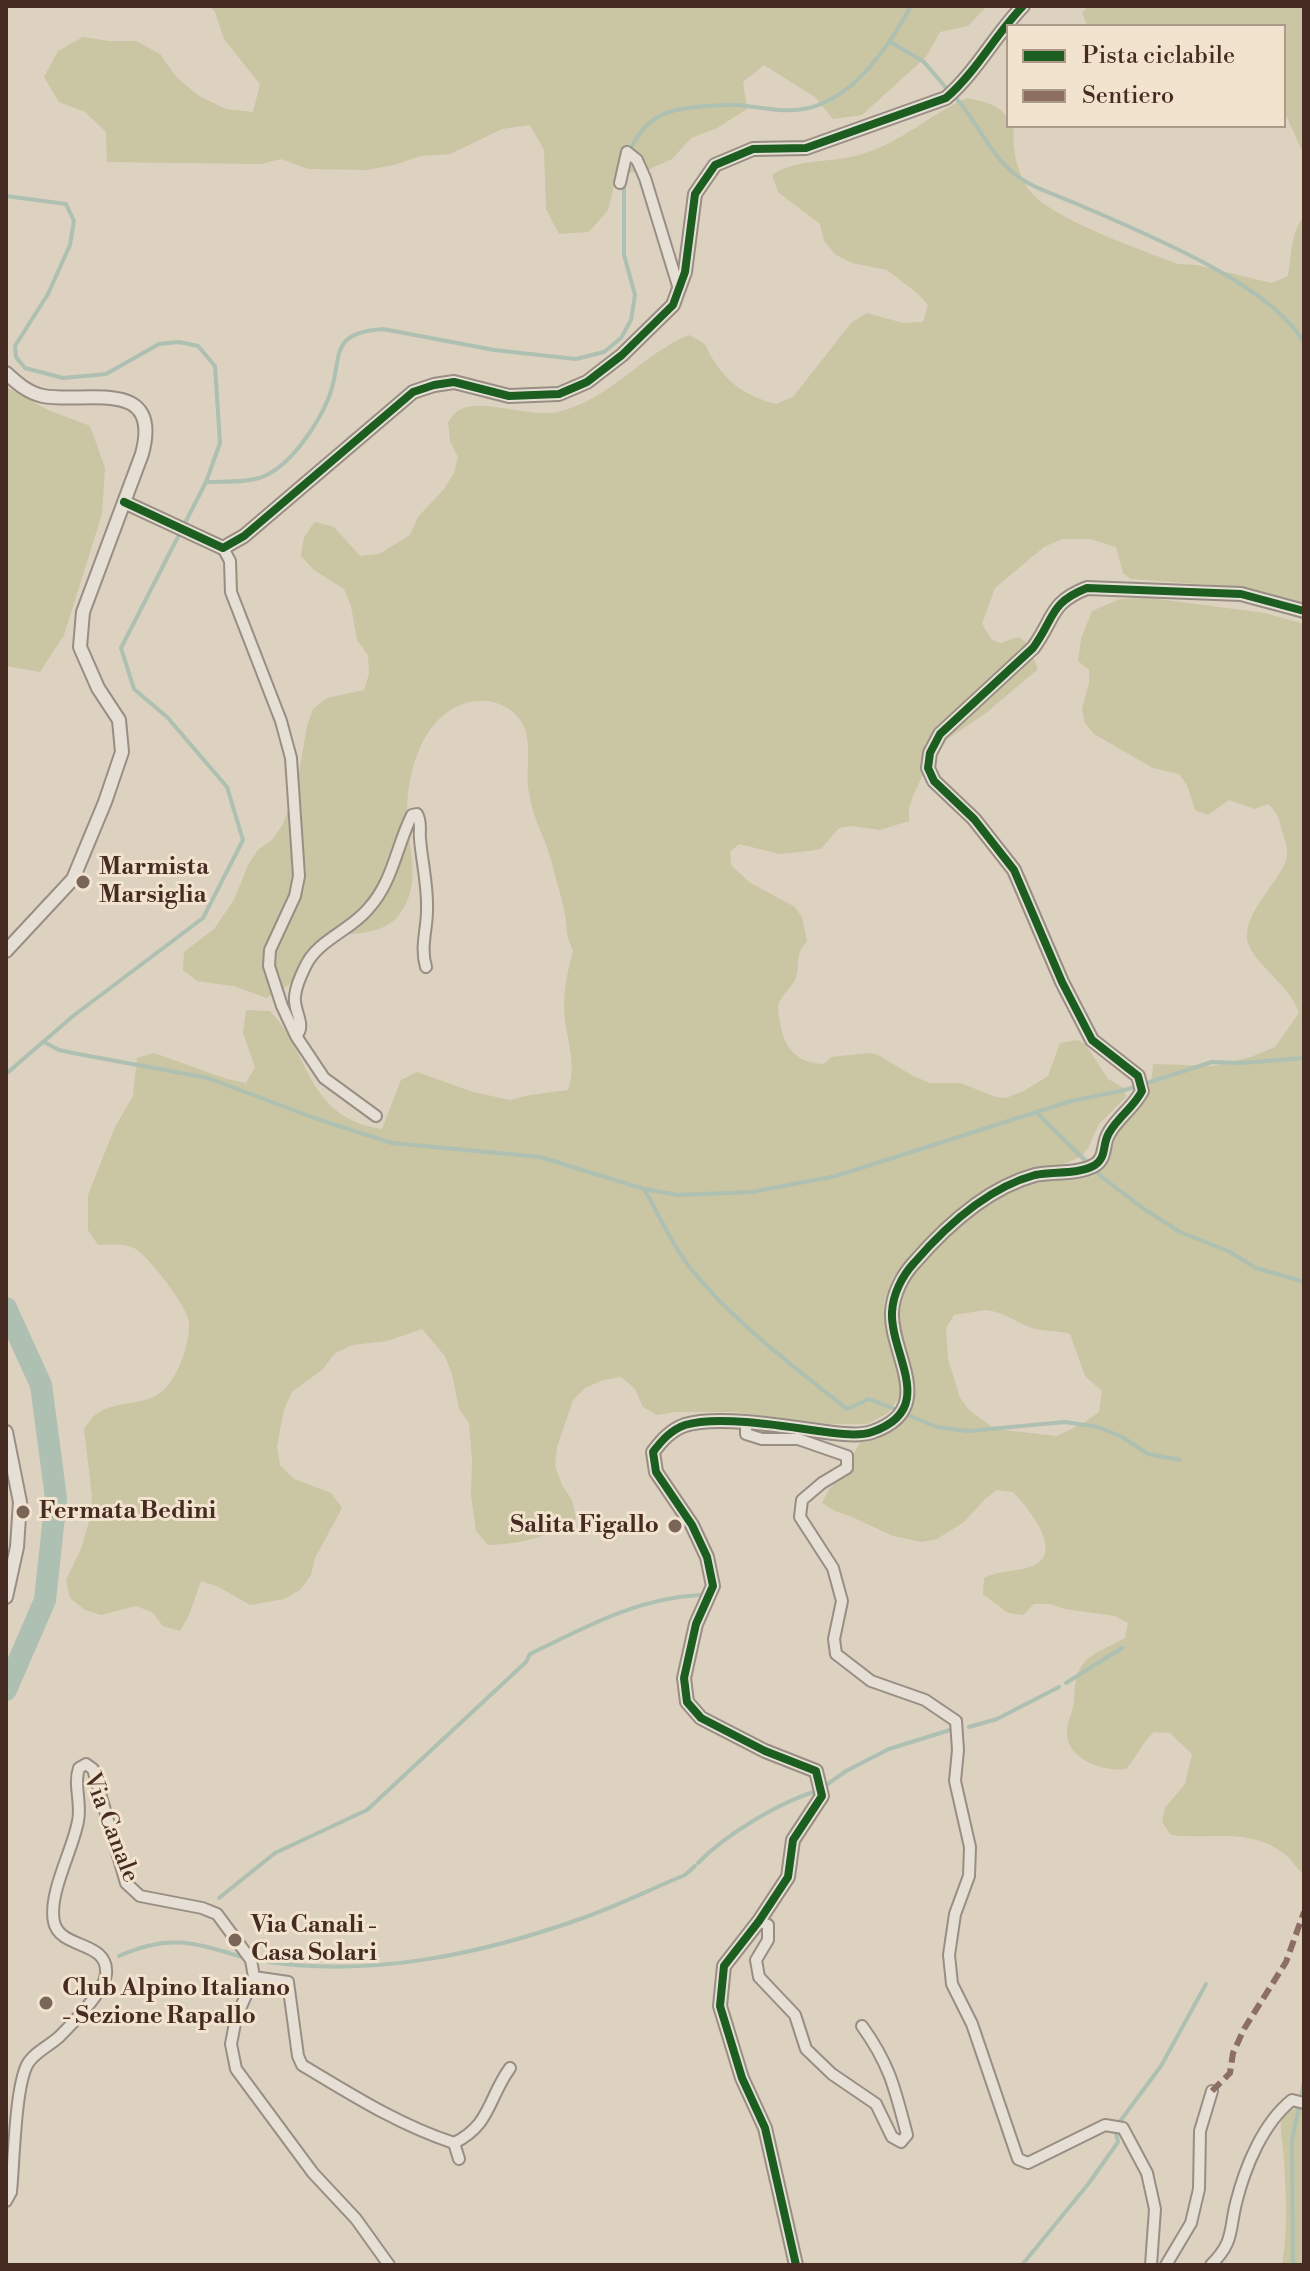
<!DOCTYPE html>
<style>
body{margin:0}
#map{position:relative;width:1310px;height:2271px;overflow:hidden;background:#ddd1c0;font-family:"Libre Bodoni",serif}
canvas{display:block}
.frame{position:absolute;inset:0;border:8px solid #452b22;pointer-events:none}
.legend{position:absolute;left:1006px;top:24px;width:280px;height:104px;box-sizing:border-box;background:#f1e3ce;border:2px solid #ac9989;margin:0;padding:10px 14px;list-style:none;font-size:24px;color:#452b22}
.legend li{display:flex;align-items:center;gap:16px;height:40px}
.legend b{width:40px;border:2px solid #ac9989}
</style>
<div id="map">
<canvas width="1310" height="2271"></canvas>
<div class="frame"></div>
<ul class="legend">
<li><b style="height:10px;background:#1b5e20"></b>Pista ciclabile</li>
<li><b style="height:10px;background:#8d6e63"></b>Sentiero</li>
</ul>
</div>
<script>
const ctx = document.querySelector('canvas').getContext('2d');
ctx.lineJoin = 'round';
function fillPath(path, color) { ctx.fillStyle = color; ctx.fill(path, 'evenodd'); }
function strokePath(path, color, width, dash) { ctx.strokeStyle = color; ctx.lineWidth = width; ctx.lineCap = dash ? 'butt' : 'round'; ctx.setLineDash(dash || []); ctx.stroke(path); }
function label(font, color, halo, rows, align = 'center') {
  ctx.font = font + ' "Libre Bodoni",serif'; ctx.lineWidth = 6; ctx.setLineDash([]); ctx.textBaseline = 'middle'; ctx.strokeStyle = halo; ctx.fillStyle = color; for (const [text, x, y, turn = 0] of rows) {
    ctx.save(); ctx.translate(x, y); ctx.rotate((+turn || 0) * Math.PI / 180); ctx.textAlign = isNaN(turn) ? turn : align; if (halo) ctx.strokeText(text, 0, 0); ctx.fillText(text, 0, 0); ctx.restore();
  }
}
const green = new Path2D(`
 M210,6H987L968,26L940,32L926,57L862,115L833,119L815,97L764,65L743,82L747,109L717,128L691,138L672,159L645,171L617,174L608,210L589,232L559,234L546,209L544,150L530,125L502,129L450,154L421,156L394,165L366,170L308,169L281,159L261,164L107,162L106,132L85,112L59,102L44,77L58,51L83,37L109,41H136L160,54L177,78L199,96L226,109L253,112L260,84L224,39L215,12Z
 M1089,6H1304V155L1284,111V26H1087L1082,12Z
 M967,98C984,102 1008,105 1008,126H1014C1011,151 1019,185 1040,201C1073,226 1138,249 1178,264L1197,265L1271,283L1288,276C1292,255 1290,234 1304,216V606L1249,591L1213,585L1131,579L1123,573L1116,547L1090,539H1062L1044,547L995,588L982,624L992,640L1001,643L1018,637L1026,642L1038,669L986,713L943,742L924,772L913,796L909,808V821L880,830L851,826L839,828L821,849L808,851L780,854L739,844L730,852L731,865L749,882L795,907L802,917L807,942C795,952 800,964 796,977C793,987 783,993 779,1003C777,1009 779,1015 780,1022C784,1048 796,1063 824,1064L831,1057L869,1053L878,1055L913,1076L930,1083H960L996,1097L1006,1098L1024,1091L1048,1076L1060,1043L1078,1040L1086,1045L1108,1079L1124,1088L1126,1097L1099,1124L1088,1148L1082,1156L1064,1164L1027,1170L960,1206L924,1241L893,1277L884,1302L886,1328L900,1372V1397L888,1413L867,1424H828L735,1412H676L657,1415L643,1407L635,1389L621,1377L603,1380L585,1388L573,1400L557,1447L555,1466L562,1485L572,1500L576,1519C550,1537 520,1544 488,1545L476,1531L471,1495L472,1459L469,1423L459,1409L452,1374L445,1356L422,1329L387,1341L352,1345L334,1354L323,1369L292,1392L284,1409L277,1446L280,1465L294,1479L331,1493L342,1508L315,1558L311,1575L300,1590L284,1599L250,1605L219,1587L201,1581L189,1615L180,1631L163,1626L152,1612L136,1606L101,1615L85,1610L70,1598L66,1580L81,1549L91,1515L92,1496L84,1429C87,1425 91,1418 95,1415C116,1398 151,1409 168,1385C181,1369 190,1342 189,1321C188,1308 148,1255 134,1248C124,1243 109,1245 98,1245L88,1230V1195L115,1127L133,1096L137,1058L154,1053L227,1079L246,1083L255,1067L243,1033L246,1010L270,1011C311,1054 306,1118 382,1129L401,1080L417,1072L473,1092L510,1100L530,1095L568,1090C576,1067 569,1045 565,1021C562,996 567,974 573,950C565,934 568,931 565,915C562,898 556,880 552,863C546,839 532,817 529,793C524,766 537,733 514,713C499,700 481,698 463,704C422,718 408,771 407,810C407,848 424,882 399,915C383,936 348,934 325,935C314,948 304,971 295,980C288,987 275,991 267,998L233,986L197,981L183,970L184,952L214,929L234,900L248,865L258,850L273,839L283,824L296,790L307,726L313,709L327,698L364,690L369,674L368,655L357,640L351,606L344,589L314,570L301,556L304,537L315,522L334,527L360,556L379,554L410,535L418,517L444,489L454,473L458,457L450,441L448,422C451,418 456,411 461,409C483,398 531,418 558,412C610,400 642,354 689,335C712,347 702,343 714,361C729,385 749,397 776,404L793,397L851,323L867,313L903,323L923,322L928,305L917,293L887,270L852,263L836,255L824,241L820,224L778,192L772,175C799,157 832,164 862,154C901,143 930,114 967,98Z
 M6,387L48,410L90,426L105,468L102,514L64,635L40,672L6,666Z
 M1150,598L1265,613L1304,624V1875C1298,1870 1293,1862 1287,1856C1253,1826 1210,1840 1171,1835L1162,1822L1165,1808L1185,1784L1192,1754L1170,1733L1154,1732C1141,1743 1137,1757 1126,1769C1103,1772 1064,1759 1067,1729C1068,1719 1074,1710 1074,1699C1075,1687 1075,1674 1083,1664C1091,1653 1113,1645 1125,1638L1128,1623L1115,1616L1065,1609L1050,1604H1034L1023,1615L1008,1613L983,1594L984,1578C998,1571 1012,1572 1027,1568C1070,1557 1028,1508 1013,1492L997,1490L985,1499L964,1522L937,1539L922,1542L893,1536L850,1516L835,1511L822,1503L829,1489L852,1468L854,1453L863,1439C954,1422 896,1364 899,1308C900,1280 933,1254 949,1234C970,1208 1009,1186 1043,1182C1061,1179 1086,1184 1101,1170C1113,1159 1112,1139 1121,1127C1141,1100 1151,1101 1153,1064L1212,1066L1251,1057L1275,1047L1299,1013C1292,986 1248,960 1247,938C1245,908 1286,876 1287,855C1288,848 1284,838 1282,831C1279,818 1278,813 1268,804L1255,809L1229,800L1208,815L1195,810L1187,785L1179,774L1153,768L1094,734L1085,723L1082,709L1089,683V670L1078,661L1081,639L1092,611L1120,599ZM985,1310C1006,1312 1014,1322 1032,1328C1045,1332 1057,1330 1070,1334L1085,1376L1102,1391L1099,1412L1085,1422L1057,1436L995,1429L970,1411L960,1398L948,1359L946,1328L954,1315Z
 M1297,2107L1304,2108V2265H1282C1288,2230 1286,2194 1284,2159C1283,2143 1279,2131 1282,2115Z`);
const stream = new Path2D(`
 M889,41L924,62L948,90
 M956,98C977,122 991,156 1016,175C1034,189 1057,195 1077,204C1139,231 1272,284 1304,343
 M631,148C649,113 669,109 706,106C716,106 727,104 737,105C762,107 784,114 809,108C856,96 889,46 911,6
 M6,196L66,204L74,221L70,245L48,294L15,346L16,357L25,368L63,378L106,374L159,344L179,342L198,346L215,366L220,443L206,482L121,648L134,689L167,717L227,787L243,840L203,918L73,1016L6,1074
 M206,482C223,481 247,483 262,477C291,466 318,424 329,397C344,358 326,333 383,329L494,350L576,359L604,352L621,338L631,320L635,295L624,255V182
 M44,1042L59,1050L78,1054L208,1078L317,1119L392,1143L540,1157L644,1189L678,1195L752,1192L836,1176L1071,1101L1125,1090L1212,1062L1241,1063L1304,1058
 M1037,1113L1103,1178L1144,1209L1180,1232L1228,1251L1256,1268L1304,1282
 M644,1189C660,1216 671,1244 691,1269C735,1323 793,1366 847,1409L869,1399L897,1410
 M905,1414L937,1427L968,1431L1065,1422L1098,1427L1122,1437L1148,1454L1180,1460
 M1066,1683L1122,1648
 M969,1727L997,1719L1059,1687
 M825,1786L846,1771L889,1749L953,1729
 M698,1863C726,1834 780,1802 817,1791
 M219,1898L275,1853L367,1810L526,1662L530,1654C586,1627 637,1598 700,1595
 M119,1956C168,1934 193,1942 242,1957
 M268,1962C375,1977 482,1954 583,1918C617,1906 651,1889 685,1875L695,1866
 M1022,2265L1089,2183L1118,2142L1115,2128L1161,2066L1206,1984
 M1293,2265L1292,2140L1304,2083`);
const river = new Path2D(`
 M6,1308L41,1385L56,1498L45,1600L6,1690`);
const minor = new Path2D(`
 M620,183L627,152L637,160L645,178L679,289
 M223,548L230,561L231,592L281,721L291,758L299,876L295,896L270,950L269,966L282,1006L296,1036L324,1078L376,1116
 M296,1036C307,1025 293,1011 295,996C296,987 301,975 305,967C317,940 350,931 368,909C393,882 396,847 412,815L417,814C422,823 419,830 420,839C422,863 428,886 427,910C427,930 420,947 426,967
 M746,1424V1434L762,1439H798L847,1456V1468L822,1483L802,1500L800,1517L833,1568L842,1601L834,1639L836,1654L871,1681L925,1700L956,1721L958,1750L955,1781L970,1847L969,1876L955,1914L949,1955L952,1984L972,2024L1018,2159L1028,2163L1105,2125L1123,2128L1147,2173L1155,2209L1151,2265
 M759,1921L768,1925V1940L756,1960L759,1977L795,2015L806,2049L832,2074L876,2104L892,2137L901,2142L907,2135C895,2089 890,2065 862,2026
 M254,1977L288,1982L298,2056L302,2065C352,2095 399,2125 454,2143L459,2159
 M454,2143C491,2125 488,2098 510,2068
 M6,2201L11,2192C14,2162 15,2089 27,2065C33,2053 49,2046 59,2037C72,2024 104,1992 106,1974C109,1940 60,1950 54,1922C48,1893 73,1850 78,1821C82,1803 73,1785 79,1768L86,1764L93,1769L126,1883L140,1896L202,1908L217,1914L251,1960L254,1977L236,2018L231,2044L236,2069L313,2173L356,2219L389,2265
 M1166,2265L1191,2223L1199,2189L1200,2131L1212,2091
 M1211,2265C1234,2242 1229,2232 1236,2203C1245,2167 1263,2123 1292,2100L1304,2103`);
const tertiary = new Path2D(`
 M6,373C17,383 28,393 43,396C85,404 163,376 142,454L83,612L80,647L98,688L119,720L122,752L105,802L73,879L6,951
 M124,502L223,548L244,536L413,392L434,385L454,382L509,396L559,394L587,382L622,355L673,305L685,272L695,194L715,165L753,149L806,148L946,98C977,71 995,35 1023,6
 M6,1432L20,1502L17,1547L6,1597
 M796,2265L765,2128L742,2078L720,2006L724,1966L759,1921L788,1877L793,1840L822,1796L816,1771L765,1751L701,1718L687,1702L684,1678L696,1624L713,1586L707,1557L692,1525L656,1472L653,1452C662,1440 671,1430 685,1425C717,1415 784,1426 818,1431C834,1433 857,1437 872,1432C939,1409 890,1355 892,1312C893,1294 902,1276 914,1263C946,1226 987,1188 1035,1175C1053,1171 1078,1175 1095,1165C1107,1157 1102,1144 1109,1133C1118,1117 1134,1107 1142,1091L1138,1076L1092,1040L1062,982L1014,870L974,819L934,781L928,768L930,753L940,734L1033,648C1055,618 1049,603 1087,588L1241,594L1304,611`);
const quiet = new Path2D(`
 M1212,2091L1230,2073L1233,2053L1244,2029L1286,1962L1304,1912`);
const cycleway = new Path2D(`
 M124,502L223,548L244,536L413,392L434,385L454,382L509,396L559,394L587,382L622,355L673,305L685,272L695,194L715,165L753,149L806,148L946,98C977,71 995,35 1023,6
 M796,2265L765,2128L742,2078L720,2006L724,1966L759,1921L788,1877L793,1840L822,1796L816,1771L765,1751L701,1718L687,1702L684,1678L696,1624L713,1586L707,1557L692,1525L656,1472L653,1452C662,1440 671,1430 685,1425C717,1415 784,1426 818,1431C834,1433 857,1437 872,1432C939,1409 890,1355 892,1312C893,1294 902,1276 914,1263C946,1226 987,1188 1035,1175C1053,1171 1078,1175 1095,1165C1107,1157 1102,1144 1109,1133C1118,1117 1134,1107 1142,1091L1138,1076L1092,1040L1062,982L1014,870L974,819L934,781L928,768L930,753L940,734L1033,648C1055,618 1049,603 1087,588L1241,594L1304,611`);
const markers = [
 [83,882,8,"#7a6559"],
 [23,1512,8,"#7a6559"],
 [675,1526,8,"#7a6559"],
 [235,1940,8,"#7a6559"],
 [46,2003,8,"#7a6559"]
];
const poiNames = [
 ["Marmista",99,868],
 ["Marsiglia",99,896],
 ["Fermata Bedini",39,1512],
 ["Salita Figallo",659,1526,"right"],
 ["Via Canali -",251,1926],
 ["Casa Solari",251,1954],
 ["Club Alpino Italiano",62,1989],
 ["- Sezione Rapallo",62,2017]
];
const streetNames = [
 ["Via Canale",110,1828,69]
];
fillPath(green, '#cac5a2');
strokePath(stream, '#adc0b1', 4);
strokePath(river, '#adc0b1', 22);
strokePath(minor, '#998e84', 14);
strokePath(tertiary, '#998e84', 16);
strokePath(minor, '#e5dfd5', 10);
strokePath(tertiary, '#e5dfd5', 12);
strokePath(quiet, '#8d6e63', 6, [12, 6]);
strokePath(cycleway, '#1b5e20', 8);
for (const [x, y, r, color] of markers) { const dot = new Path2D(); dot.arc(x, y, r, 0, 2 * Math.PI); ctx.fillStyle = color; ctx.fill(dot); strokePath(dot, '#f1e3ce', 3); }
label('bold 24px', '#452b22', '#f1e3ce', poiNames, 'left');
label('24px', '#452b22', '#f1e3ce', streetNames);
</script>
